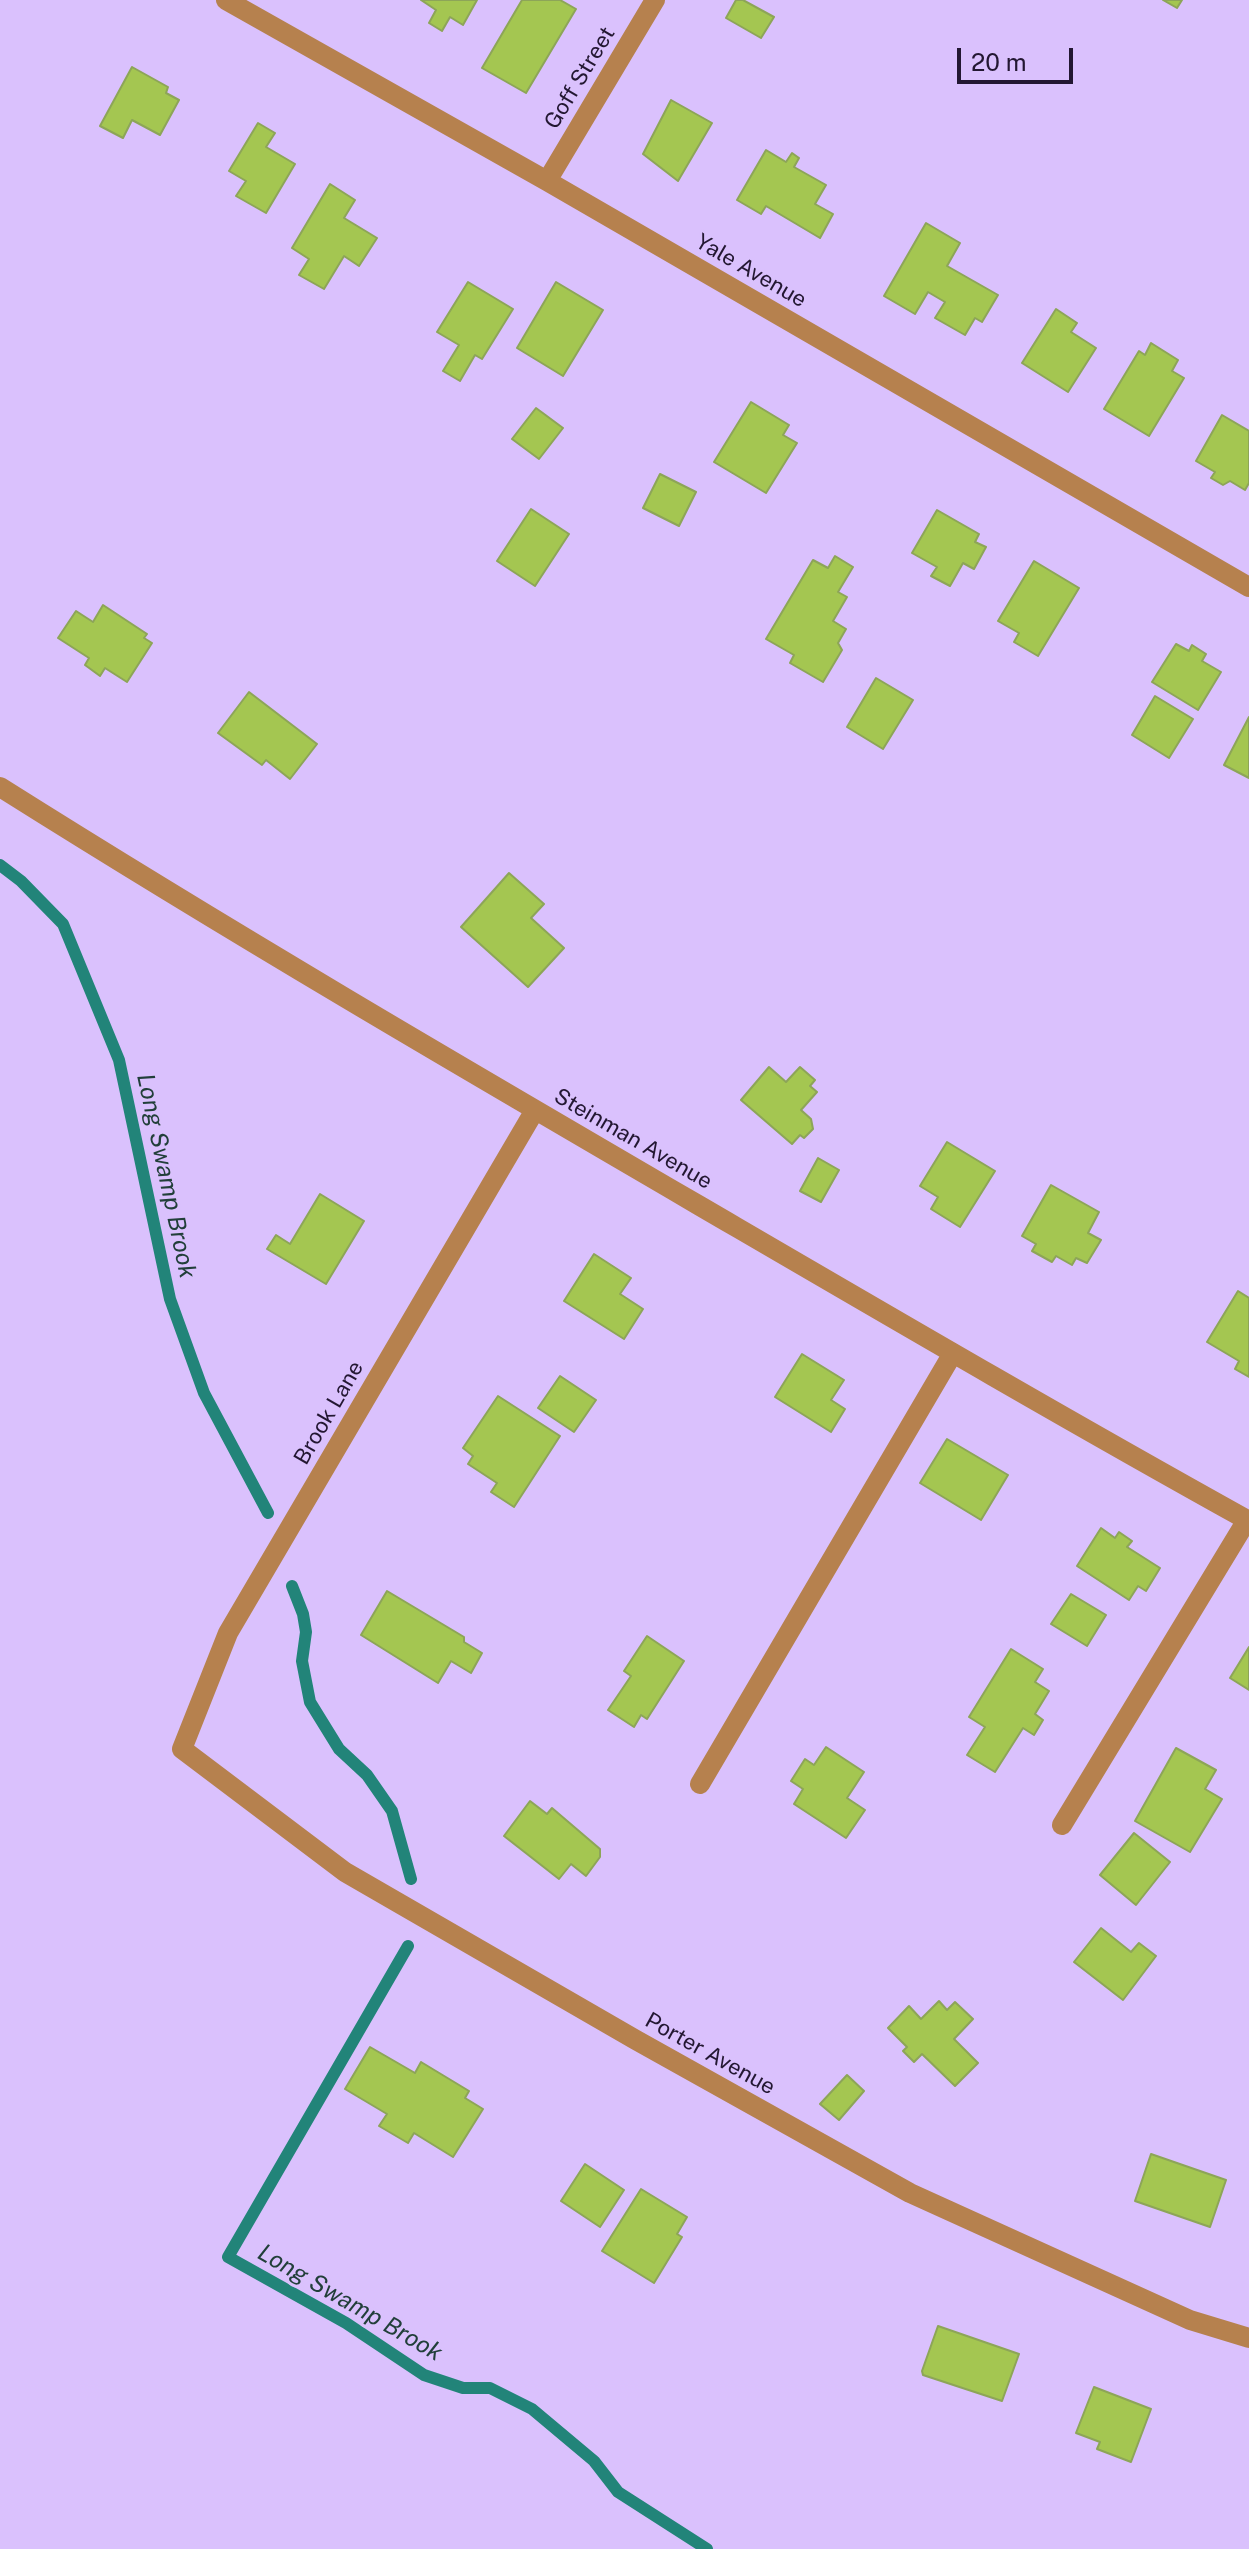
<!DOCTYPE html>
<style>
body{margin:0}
#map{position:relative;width:1249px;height:2549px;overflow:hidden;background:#dac1fd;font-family:"Public Sans",sans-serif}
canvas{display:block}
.scale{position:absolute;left:957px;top:48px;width:116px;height:36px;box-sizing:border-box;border:4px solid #231732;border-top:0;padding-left:10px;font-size:24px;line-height:28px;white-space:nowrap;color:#231732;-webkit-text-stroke:6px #dac1fd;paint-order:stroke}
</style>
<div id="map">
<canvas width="1249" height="2549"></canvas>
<div class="scale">20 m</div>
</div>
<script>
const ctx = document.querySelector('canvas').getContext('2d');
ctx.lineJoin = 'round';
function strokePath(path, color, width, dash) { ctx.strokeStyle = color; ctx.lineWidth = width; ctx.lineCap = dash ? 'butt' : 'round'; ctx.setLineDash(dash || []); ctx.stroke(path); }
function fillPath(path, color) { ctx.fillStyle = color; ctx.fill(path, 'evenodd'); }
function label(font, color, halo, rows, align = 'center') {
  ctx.font = font + ' "Public Sans",sans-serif'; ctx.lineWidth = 6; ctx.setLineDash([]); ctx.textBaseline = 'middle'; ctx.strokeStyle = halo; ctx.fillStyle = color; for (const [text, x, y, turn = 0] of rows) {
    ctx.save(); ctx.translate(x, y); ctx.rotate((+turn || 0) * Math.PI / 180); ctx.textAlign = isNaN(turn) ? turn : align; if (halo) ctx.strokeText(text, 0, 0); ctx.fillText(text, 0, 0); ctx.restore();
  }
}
const stream = new Path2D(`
 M0,865L21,881L63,924L119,1060L170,1299L204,1393L268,1513
 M292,1586L303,1614L306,1632L302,1661L310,1702L339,1749L367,1775L392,1811L411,1879
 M408,1946L228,2257L346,2323L424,2375L463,2388H490L532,2409L594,2461L618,2492L707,2549`);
const building = new Path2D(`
 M421,0H477L463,25L450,17L442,31L429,23L436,10Z
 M522,0H560L576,9L526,93L482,68Z
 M736,0H743L774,17L761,38L726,18Z
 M1163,0H1182L1177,8Z
 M132,67L168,87L166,93L179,100L160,135L132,120L123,138L100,126Z
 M671,100L712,123L678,181L643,154Z
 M258,123L275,133L266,147L295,164L266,213L236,196L246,181L229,171Z
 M766,150L786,162L792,153L799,158L794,167L826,185L815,204L833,214L820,238L766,206L761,214L737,200Z
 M330,184L355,200L344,218L377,238L359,266L344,256L324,289L299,275L309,259L292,248Z
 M926,223L960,243L947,266L998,295L982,322L975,318L965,335L935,318L945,302L928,292L915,314L884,296Z
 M468,282L513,309L482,359L475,355L460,381L443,371L459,345L437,332Z
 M556,282L603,310L563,376L517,348Z
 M1056,309L1077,323L1071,332L1096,348L1068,392L1022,363Z
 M1151,343L1178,360L1172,371L1184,378L1149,436L1104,409L1139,351L1145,355Z
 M751,402L789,425L783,435L797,443L766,493L714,462Z
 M536,408L563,428L539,459L512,439Z
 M1222,415L1249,431V483L1245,490L1230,481L1223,485L1211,478L1215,472L1196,461Z
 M660,474L696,492L679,526L643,508Z
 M531,509L569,534L535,586L497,561Z
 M937,510L979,534L975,542L986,547L974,569L963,563L950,586L931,576L937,567L912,553Z
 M835,556L853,567L838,592L847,597L833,621L846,629L838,643L842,650L823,682L790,663L794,655L766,639L813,560L828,568Z
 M1034,561L1079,588L1038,656L1014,642L1019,633L998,621Z
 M103,605L147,634L144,638L152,643L127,682L105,668L100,676L85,665L89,658L58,638L76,611L93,622Z
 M1176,644L1189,651L1192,645L1206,654L1202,661L1221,672L1198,710L1152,682Z
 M876,678L913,700L883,749L847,727Z
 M249,692L317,744L290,779L266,760L262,765L218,733Z
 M1155,696L1193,719L1169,758L1132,735Z
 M1249,717V778L1224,765Z
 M509,873L544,904L531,918L564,948L528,987L461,927Z
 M769,1067L786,1082L800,1067L815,1080L810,1086L817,1092L801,1110L811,1119L813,1129L804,1138L800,1135L792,1144L741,1100Z
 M947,1142L995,1171L960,1227L931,1209L938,1197L920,1186Z
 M818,1158L839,1170L821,1202L800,1191Z
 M1051,1185L1099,1212L1088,1233L1101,1240L1087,1263L1076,1258L1072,1265L1056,1256L1052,1262L1032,1251L1036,1244L1022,1236Z
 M320,1194L364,1221L326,1284L267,1249L276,1235L290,1244Z
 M594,1254L631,1278L620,1294L643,1309L624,1339L564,1301Z
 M1238,1291L1249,1298V1377L1235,1369L1239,1361L1207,1342Z
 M802,1354L844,1380L831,1400L845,1409L831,1432L775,1397Z
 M560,1376L596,1400L574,1432L538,1408Z
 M498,1396L560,1436L514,1507L491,1492L497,1483L468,1464L473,1456L463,1448Z
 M947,1439L1008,1475L981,1520L920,1483Z
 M1101,1528L1115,1538L1119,1532L1132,1541L1127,1547L1160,1568L1146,1591L1138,1586L1129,1600L1077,1566Z
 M387,1591L464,1637V1642L482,1653L471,1673L451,1661L438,1683L361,1635Z
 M1071,1594L1106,1615L1087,1646L1051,1624Z
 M647,1636L684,1661L647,1719L641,1715L634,1727L608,1710L631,1676L624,1671Z
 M1249,1647V1690L1230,1678Z
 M1011,1649L1043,1669L1035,1682L1049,1691L1035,1714L1043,1720L1034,1735L1023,1728L995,1772L967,1755L985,1727L969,1717Z
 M826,1747L864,1772L847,1798L865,1810L846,1838L794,1804L803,1789L791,1781L805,1759L814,1765Z
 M1176,1748L1216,1770L1205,1789L1222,1799L1190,1852L1135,1821Z
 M530,1801L547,1814L552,1808L600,1849V1857L586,1876L571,1864L559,1879L504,1836Z
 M1134,1833L1170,1862L1136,1905L1100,1875Z
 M1101,1928L1131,1952L1139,1943L1156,1956L1123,2000L1074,1962Z
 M939,2001L947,2010L955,2002L973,2019L954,2039L978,2063L955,2086L922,2054L914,2062L903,2051L907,2047L888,2028L909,2006L921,2019Z
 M370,2047L415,2073L421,2062L469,2091L465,2098L483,2109L453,2157L414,2133L408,2143L379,2126L387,2114L345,2089Z
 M847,2075L864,2091L839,2120L820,2104Z
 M1151,2154L1226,2180L1210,2227L1135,2201Z
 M585,2164L624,2190L600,2227L561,2201Z
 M641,2189L687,2217L677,2234L682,2237L654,2283L602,2251Z
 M938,2326L1019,2354L1002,2401L923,2375L922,2371Z
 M1094,2387L1151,2409L1131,2462L1097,2449L1100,2442L1076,2433Z`);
const minor = new Path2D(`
 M226,0L547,181L1249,587
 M547,181L655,0
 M0,787C230,932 465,1069 700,1206C882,1312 1065,1419 1249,1521
 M535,1110L228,1633L182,1749L345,1872L636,2040L910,2193L1190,2320L1249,2338
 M700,1784L953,1353
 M1062,1825L1247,1520`);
const streetNames = [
 ["Goff Street",580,78,-59],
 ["Yale Avenue",751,271,30],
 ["Steinman Avenue",633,1139,30],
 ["Brook Lane",329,1413,-60],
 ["Porter Avenue",710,2054,29]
];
const waterNames = [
 ["Long Swamp Brook",166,1176,78],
 ["Long Swamp Brook",350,2303,30]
];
strokePath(stream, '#228479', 12);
fillPath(building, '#a4c651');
strokePath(building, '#8da558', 2);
strokePath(minor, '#b6814e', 20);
label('22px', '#231732', '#dac1fd', streetNames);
label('italic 24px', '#223f3a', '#dac1fd', waterNames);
</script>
